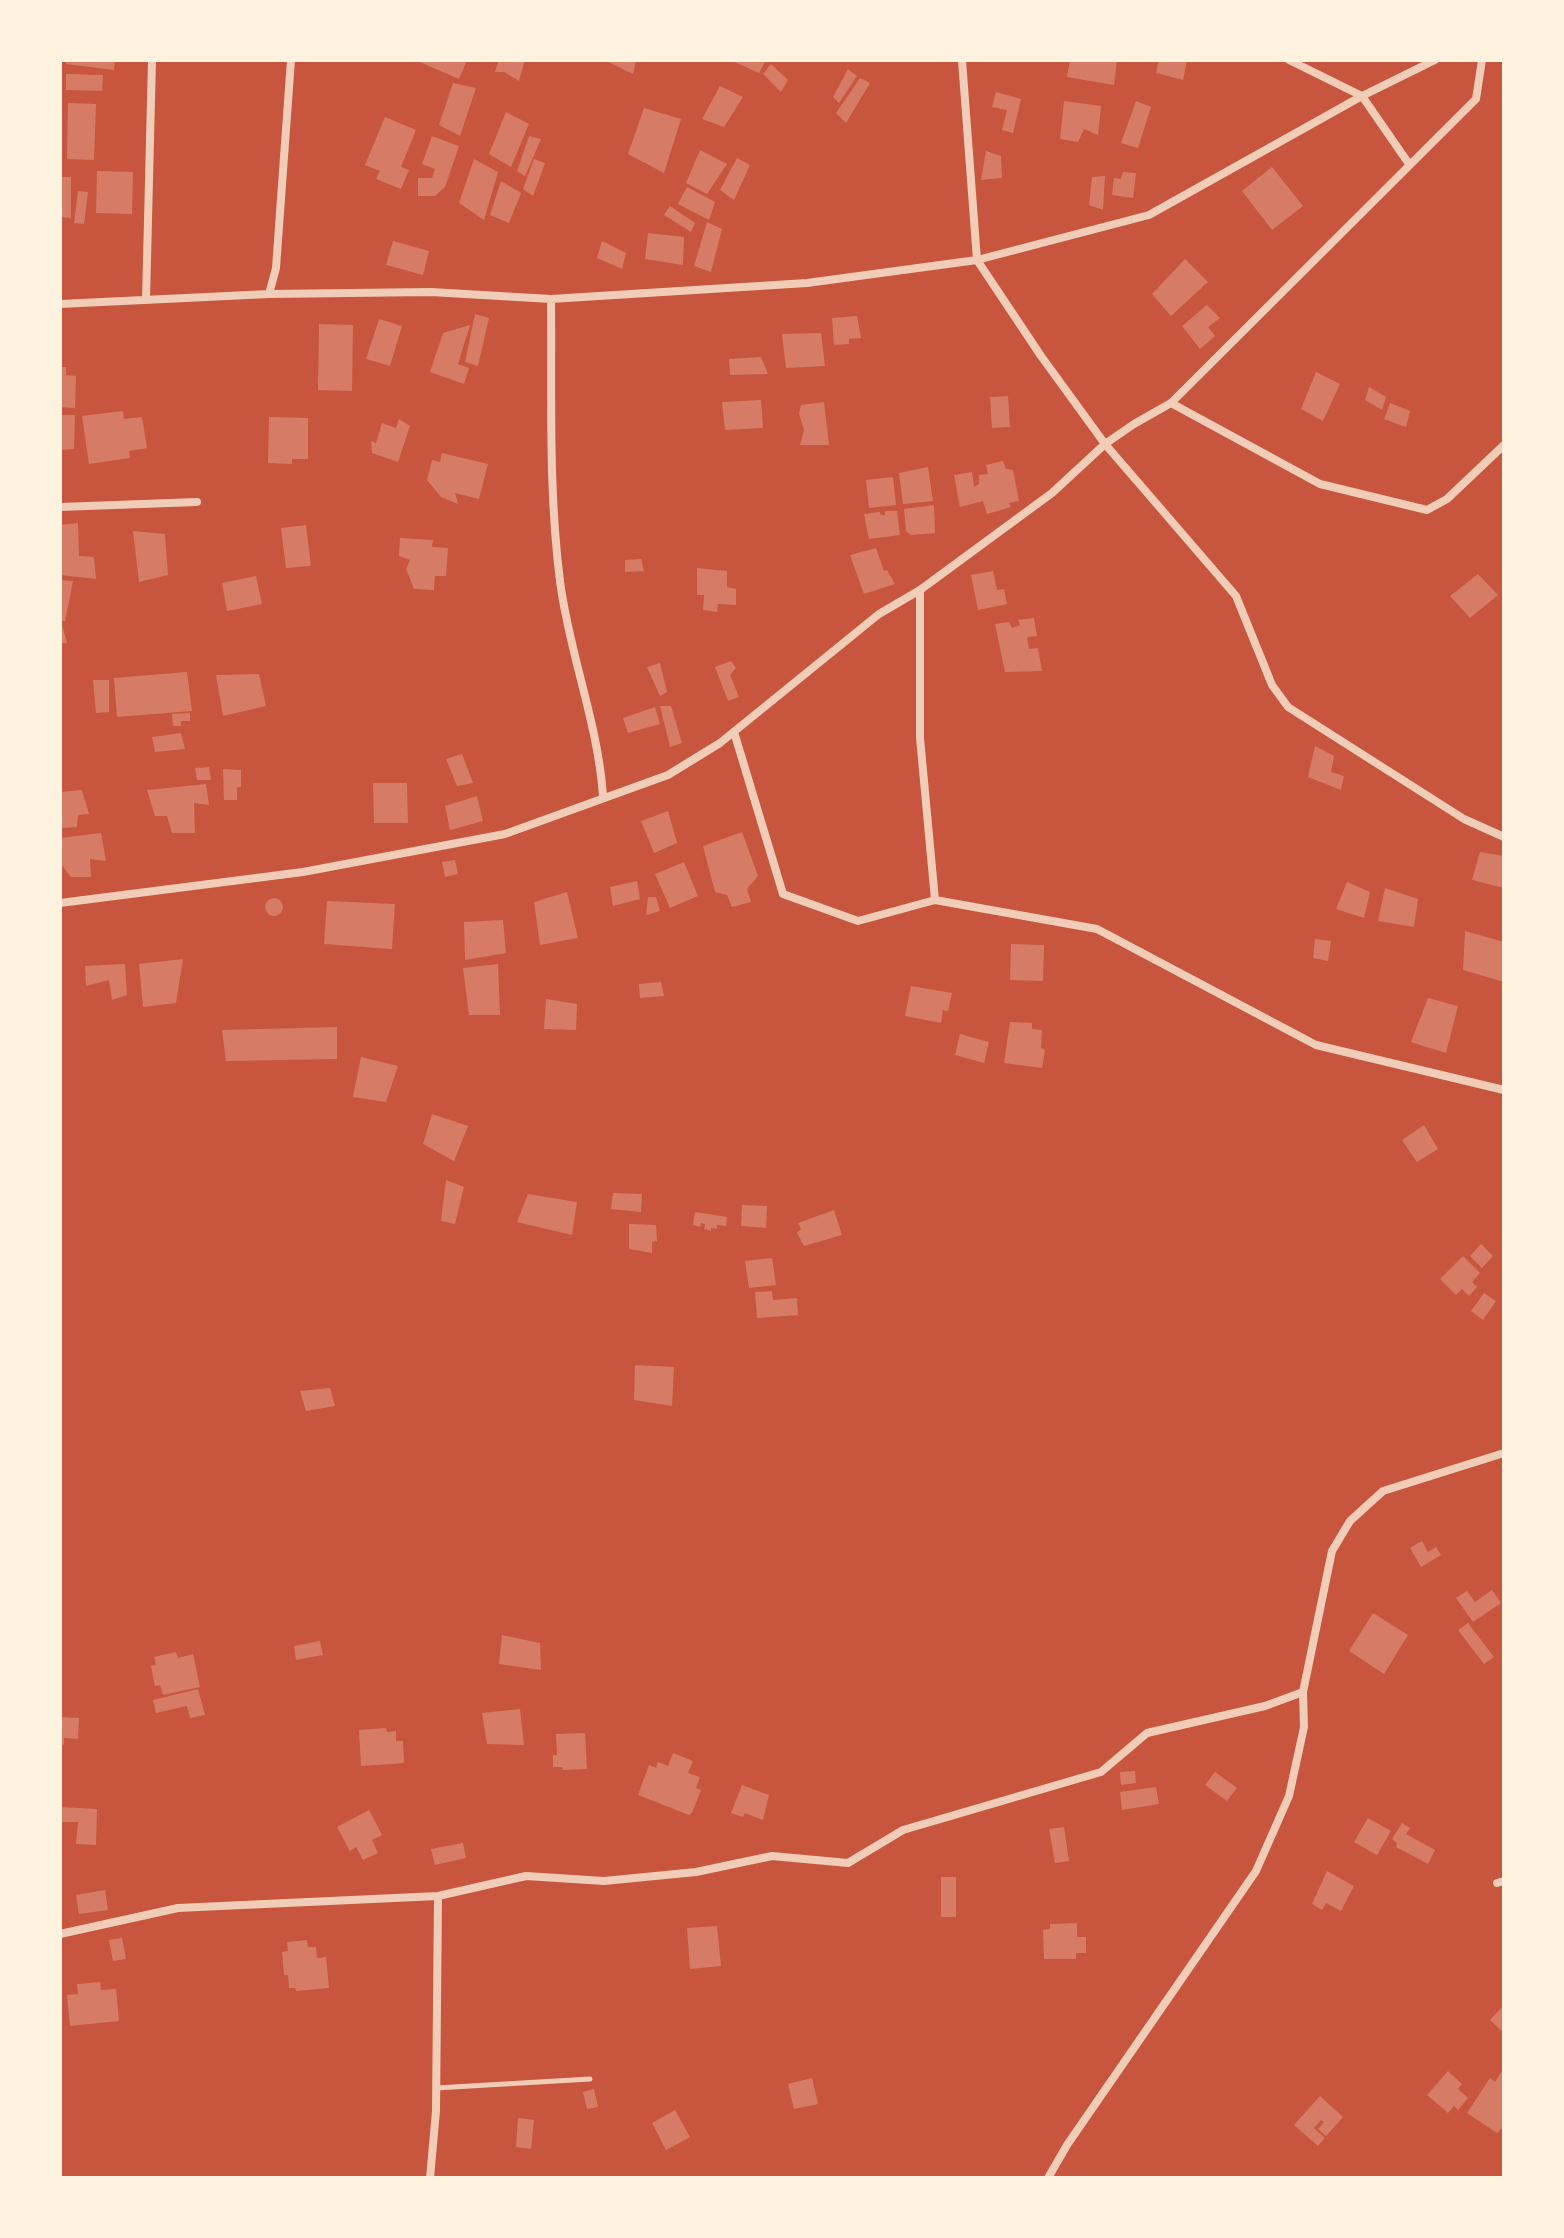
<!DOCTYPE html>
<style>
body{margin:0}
#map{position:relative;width:1564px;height:2238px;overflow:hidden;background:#c8553d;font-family:"Golos Text",sans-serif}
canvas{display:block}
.frame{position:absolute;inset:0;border:62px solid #fff3e0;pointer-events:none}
</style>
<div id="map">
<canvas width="1564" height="2238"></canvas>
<div class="frame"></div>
</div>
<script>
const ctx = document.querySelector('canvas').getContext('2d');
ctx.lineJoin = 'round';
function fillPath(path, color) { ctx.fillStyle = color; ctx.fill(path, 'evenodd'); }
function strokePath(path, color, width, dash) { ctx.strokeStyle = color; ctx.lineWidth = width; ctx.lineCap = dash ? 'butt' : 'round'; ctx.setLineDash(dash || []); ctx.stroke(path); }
const building = new Path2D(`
 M66,60H115L114,70L66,64Z
 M415,60H467L459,79Z
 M499,60H525L519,81L504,72H495Z
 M604,60H636L633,74Z
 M730,60H766L759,73Z
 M1070,60H1117L1114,85L1067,77Z
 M1159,60H1187L1183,80L1156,73Z
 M771,64L788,80L781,92L763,74Z
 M848,69L857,76L839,103L833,97Z
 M66,74L103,75L102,91L66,90Z
 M860,78L870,83L846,123L836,113Z
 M453,83L476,88L460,136L439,125Z
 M720,86L743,97L724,127L702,119Z
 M996,92L1021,99L1013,133L1002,130L1007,110L992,107Z
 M1064,101L1101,106L1098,135L1084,129L1078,142L1060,139Z
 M1136,101L1151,107L1138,148L1121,143Z
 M68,103L96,104L94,160L67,159Z
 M644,108L681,119L664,173L628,154Z
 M506,112L529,124L511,167L489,154Z
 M385,117L416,130L401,167L409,170L401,189L376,179L380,171L365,165Z
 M432,136L459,146L445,187L435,196H418V178H432L435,169L422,164Z
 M529,136L541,139L525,176L517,171Z
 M700,150L727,164L707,194L686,183Z
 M986,151L1001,156L1002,178L981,180Z
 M737,158L750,165L734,200L720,190Z
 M474,159L498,172L484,220L459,203Z
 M534,159L545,163L533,196L523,189Z
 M1272,167L1303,206L1272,230L1242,191Z
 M97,171L133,172L132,214L96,213Z
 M1123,172L1136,173L1133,198L1112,195L1114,178L1121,179Z
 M1105,176L1103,210L1089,205L1092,177Z
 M60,177H71V218L60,217Z
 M501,181L521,193L509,223L490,215Z
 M687,187L715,202L709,220L678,204Z
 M78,191L88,192L84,224L74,223Z
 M670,206L695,223L691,232L664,215Z
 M707,222L722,229L711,272L694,266Z
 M648,233L684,237L683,265L645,259Z
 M393,241L429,251L423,275L386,265Z
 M602,241L626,253L622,269L597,258Z
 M1185,259L1208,282L1171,316L1152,294Z
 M1207,305L1220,318L1208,327L1215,336L1200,349L1182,326Z
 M475,314L489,318L478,366L465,362Z
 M857,316L861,338L849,339V344L834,345L832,318Z
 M379,319L402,326L390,366L366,359Z
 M319,324L353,325L352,391L318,390Z
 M470,325L458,364L469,368L464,384L430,372L443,333Z
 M821,333L825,366L786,368L782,334Z
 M761,357L768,374L730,375L729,359Z
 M60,367H66V375L76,376L75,408L60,407Z
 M1316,372L1340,384L1323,421L1301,409Z
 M1369,387L1386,397L1382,410L1365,400Z
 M1008,396L1010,427L992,428L990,397Z
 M761,400L763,428L725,430L722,402Z
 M824,402L829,445H800L804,430L799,414L801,405Z
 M1390,403L1410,411L1406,427L1384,419Z
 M123,411L124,419L142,417L147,448L129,451L130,458L89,464L82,416Z
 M60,415H75L74,449L60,450Z
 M269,417L308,418V459H292V464L268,463Z
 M399,419L410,426L398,462L372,453L371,441L376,443L382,423L396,428Z
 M442,453L488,464L479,499L455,493L458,504L441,497L427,480L432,460L440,462Z
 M1003,461L1006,469L1013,470L1019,501L1009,503L1011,507L987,514L983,501L960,507L954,475L972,472L974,487L979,484V475L988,474L986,465Z
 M928,467L933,501L903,504L899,473Z
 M893,477L896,505L869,508L866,480Z
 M934,505L935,533L911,535L906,531L904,509Z
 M885,511H897L900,535L869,539L864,514L880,512L881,515H885Z
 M78,523L79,556L94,557L96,579L60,575V525Z
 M306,525L311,566L286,568L281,528Z
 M133,531L165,534L168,575L139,582Z
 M400,538L433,540L432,547L448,548L446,576H435L434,590L414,589L406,569L410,560L399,556Z
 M876,548L884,571L887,570L895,584L864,594L850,555Z
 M641,559L644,571L625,572V560Z
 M697,568L727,571V587L736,589V605L718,604L717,612L703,610L704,595H697Z
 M993,571L997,590L1004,589L1007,604L978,610L971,575Z
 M1478,574L1498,595L1470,618L1450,596Z
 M256,576L262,604L227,611L222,583Z
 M60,580L73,581L65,621H61L67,643H60Z
 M1034,618L1037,636L1027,637L1029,649L1038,648L1042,671L1005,672L995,624L1009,622L1012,628L1020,625L1018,620Z
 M731,661L736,668L730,675L739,697L728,701L715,667Z
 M660,663L667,692L660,696L647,667Z
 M187,672L192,711L117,717L114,678Z
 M259,674L266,706L223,716L216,675Z
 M93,680H109V712L96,713Z
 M660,706H671L682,743L670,747Z
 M655,707L660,724L628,733L623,718Z
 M190,713V721H181V726H173L172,714Z
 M181,733L185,749L155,752L152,737Z
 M1315,746L1334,756L1331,772L1344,776L1341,790L1308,777Z
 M462,754L473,783L457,786L446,759Z
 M209,767L211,780H197L195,768Z
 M223,769L241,770V787H237V800H224Z
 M373,783H407L408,823H374Z
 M206,784L209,805L194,803L195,833H172L167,816H155L147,790Z
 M82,790L89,814L78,815L77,827L60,828V792Z
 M477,796L483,821L450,830L445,806Z
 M668,811L677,843L654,853L641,821Z
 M742,832L758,876L747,889L751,902L732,907L727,895L715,892L703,846Z
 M101,833L106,861L90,859L91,877H71L60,863V838Z
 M1480,852L1504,856V888L1472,880Z
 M455,860L458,874L445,877L442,862Z
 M684,862L698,896L670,908L655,874Z
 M637,881L640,899L613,906L610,887Z
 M1347,882L1370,892L1364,918L1336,909Z
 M1385,888L1418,899L1414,927L1378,921Z
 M567,892L578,938L540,945L534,902Z
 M648,897H656L660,911L646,915Z
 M265 907a9 9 0 1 1 18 0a9 9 0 1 1-18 0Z
 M327,901L395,904L392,949L324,944Z
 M503,920L506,953L465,960L464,922Z
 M1465,931L1504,942V982L1463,970Z
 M1315,939L1331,941L1328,961L1313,958Z
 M1011,944L1044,945L1043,981L1010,980Z
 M183,959L176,1003L143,1007L139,964Z
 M125,964L127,995L112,1000L109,980L86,986L85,966Z
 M498,964L500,1015H469L463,968Z
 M661,982L664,996L640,998L639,984Z
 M911,986L952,993L948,1011L943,1010L941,1023L905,1016Z
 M1428,998L1458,1006L1446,1053L1411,1042Z
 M546,999L577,1004L576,1030L544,1029Z
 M1010,1022L1032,1023V1029L1042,1030L1041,1048L1045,1050L1042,1068L1004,1063Z
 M337,1027V1059L226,1061L222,1030Z
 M960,1034L989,1042L984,1063L955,1055Z
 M361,1057L398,1066L386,1102L353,1097Z
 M432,1114L468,1126L454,1161L423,1144Z
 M1424,1125L1438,1149L1417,1162L1402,1140Z
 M446,1180L464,1187L455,1224L441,1221Z
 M613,1193L642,1194L641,1212L611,1209Z
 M528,1194L577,1202L572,1235L517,1222Z
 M742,1205L767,1206L766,1228L741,1226Z
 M834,1210L842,1235L804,1246L797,1233L801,1229L798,1223Z
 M695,1212L727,1217L726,1226L717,1225V1229L711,1228V1231L704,1229L705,1224L701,1223L700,1227L693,1225Z
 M629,1224L656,1225L657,1241L652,1242V1253L629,1249Z
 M1481,1244L1493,1256L1482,1268L1470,1256Z
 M1463,1256L1480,1273L1472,1282L1477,1287L1469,1296L1462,1289L1456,1295L1440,1279Z
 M772,1258L776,1285L749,1288L745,1261Z
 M772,1291L773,1300L797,1298L798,1315L757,1318L755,1292Z
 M1484,1293L1496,1301L1483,1320L1471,1311Z
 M635,1365L674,1367L672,1406L634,1400Z
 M330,1388L335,1406L306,1411L300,1391Z
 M1422,1541L1428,1552L1436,1547L1441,1555L1421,1567L1410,1548Z
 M1492,1590L1501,1603L1473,1622L1456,1598L1467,1591L1475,1602Z
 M1373,1613L1408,1635L1384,1674L1349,1651Z
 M1468,1623L1494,1657L1484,1664L1458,1630Z
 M502,1635L540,1643L541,1670L499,1664Z
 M320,1641L323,1655L296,1660L294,1646Z
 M176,1652L178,1658L193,1654L200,1687L163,1695L160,1685L155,1686L151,1666L156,1665L154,1657Z
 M198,1689L205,1715L190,1718L187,1706L156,1713L153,1700Z
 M520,1709L524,1745L487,1744L482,1713Z
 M60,1717L79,1718L78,1739L64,1738V1745L60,1744Z
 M386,1728L387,1732L396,1731V1741H403L404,1763L361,1766L359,1730Z
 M585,1733L587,1769L563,1770L562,1767H553V1755H557L556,1734Z
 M673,1753L693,1761L688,1773L700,1777L696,1788L701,1790L692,1813L689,1815L638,1795L649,1765L656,1768L658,1762L668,1766Z
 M1135,1771L1136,1783L1121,1785L1120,1772Z
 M1215,1772L1237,1788L1227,1801L1205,1785Z
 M742,1785L769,1795L763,1820L745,1813L743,1817L731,1813Z
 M1156,1787L1159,1804L1122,1810L1120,1792Z
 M60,1807L97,1809L96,1845L76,1844L78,1822H60Z
 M369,1810L382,1835L372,1840L378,1853L363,1860L356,1847L350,1851L337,1827Z
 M1368,1818L1391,1831L1377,1855L1354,1842Z
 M1402,1823L1410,1828L1406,1834L1435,1850L1428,1864L1396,1847L1397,1843L1392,1839Z
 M1064,1827L1069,1861L1055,1863L1049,1829Z
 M463,1843L466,1858L435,1865L431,1849Z
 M1327,1871L1354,1886L1341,1911L1326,1903L1322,1910L1312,1904Z
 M941,1877H956V1917H941Z
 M105,1890L108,1910L79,1914L76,1895Z
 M1077,1923V1937H1086V1953H1076V1959H1044L1043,1930L1050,1929V1924Z
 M717,1926L721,1966L690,1969L687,1928Z
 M122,1938L126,1959L113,1961L109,1940Z
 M307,1940L308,1947H316L317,1958L326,1957L329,1988L296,1991L295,1988H289L288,1975H284L282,1952L288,1951L287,1942Z
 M100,1982L101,1990L116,1989L119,2021L70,2026L67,1995L78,1994L77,1984Z
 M1504,2005V2033L1490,2020Z
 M1448,2071L1462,2084L1458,2089L1468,2098L1458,2110L1454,2106L1448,2113L1427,2095Z
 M1502,2071L1504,2072V2126L1497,2133L1467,2113L1490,2078L1495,2082Z
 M812,2078L818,2104L794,2109L788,2084Z
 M594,2089L598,2107L587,2109L583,2092Z
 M1320,2096L1343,2117L1326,2136L1318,2129L1324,2122L1321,2120L1314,2128L1325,2138L1318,2146L1294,2125Z
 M675,2110L690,2137L666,2150L652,2123Z
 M518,2118L534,2120L531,2149L516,2147Z`);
const service = new Path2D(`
 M436,2088L590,2079`);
const minor = new Path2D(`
 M962,60L977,260L1041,356L1105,444L1236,596L1272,685L1288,707L1464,819L1504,837
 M1289,60L1362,96L1409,164
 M269,294L276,268L291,60
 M551,299C552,392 548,488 560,581C569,653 598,723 603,796
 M146,300L152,60
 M60,304L269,294L431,292L551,299L807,283L977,260L1149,215L1362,96L1435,60
 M1171,403L1320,484L1427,510L1447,499L1504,445
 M60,507L197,502
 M920,590V738L935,900
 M734,732L783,894L858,921L935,900L1097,929L1316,1045L1504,1090
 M60,903L303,872L505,834L668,775L720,743L879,614L920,590L1052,493L1105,444L1134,424L1171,403L1476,99L1482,60
 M1497,1883L1504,1881
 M60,1934L178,1908L438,1896L526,1876L604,1881L696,1872L772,1856L848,1863L903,1830L1101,1772L1147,1733L1265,1706L1303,1692
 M430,2178L436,2111L438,1896
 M1048,2178L1067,2145L1256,1871L1289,1796L1304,1727L1303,1692L1332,1551L1350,1521L1383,1491L1504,1453`);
fillPath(building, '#d67c66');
strokePath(service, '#f1ccb7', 5);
strokePath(minor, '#f1ccb7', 8);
</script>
